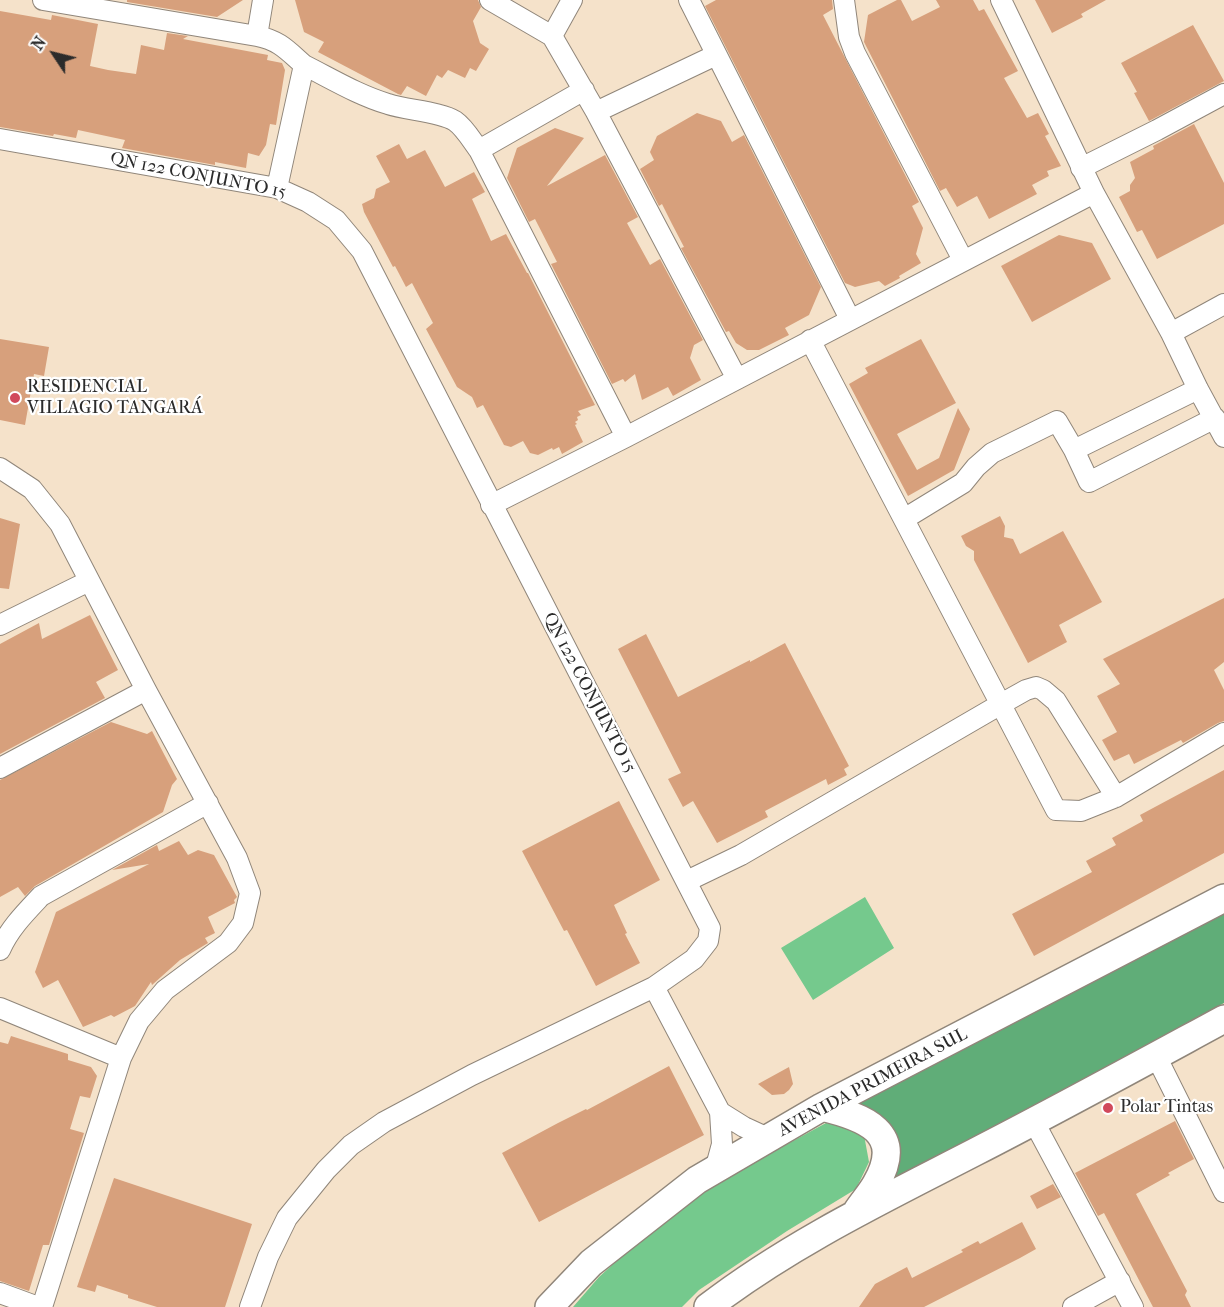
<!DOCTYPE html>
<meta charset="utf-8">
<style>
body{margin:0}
#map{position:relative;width:1224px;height:1307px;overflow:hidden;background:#f5e2ca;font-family:"IM FELL French Canon",serif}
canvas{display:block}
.north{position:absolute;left:24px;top:24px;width:60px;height:60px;-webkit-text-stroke:4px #fff;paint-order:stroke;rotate:305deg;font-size:16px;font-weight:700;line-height:24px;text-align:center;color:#2b2b2b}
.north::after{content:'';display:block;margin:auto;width:21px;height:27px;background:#2b2b2b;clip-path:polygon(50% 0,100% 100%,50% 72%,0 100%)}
</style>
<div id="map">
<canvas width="1224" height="1307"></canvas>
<div class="north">N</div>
</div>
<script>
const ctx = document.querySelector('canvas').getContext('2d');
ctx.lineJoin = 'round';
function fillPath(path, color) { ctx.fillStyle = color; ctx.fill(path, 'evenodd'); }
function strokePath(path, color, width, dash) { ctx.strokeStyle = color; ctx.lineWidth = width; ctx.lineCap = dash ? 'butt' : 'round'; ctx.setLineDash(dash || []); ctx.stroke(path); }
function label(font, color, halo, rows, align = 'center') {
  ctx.font = font + ' "IM FELL French Canon",serif'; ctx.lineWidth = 4.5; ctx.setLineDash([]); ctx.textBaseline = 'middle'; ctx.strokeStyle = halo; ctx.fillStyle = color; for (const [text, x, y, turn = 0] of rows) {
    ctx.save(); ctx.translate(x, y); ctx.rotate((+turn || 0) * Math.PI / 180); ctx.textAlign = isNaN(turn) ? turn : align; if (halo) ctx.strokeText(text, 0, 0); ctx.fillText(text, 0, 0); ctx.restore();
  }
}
const green = new Path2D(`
 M865,897L894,948L813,1000L781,948Z
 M826,1123L849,1126L864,1135L869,1162L856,1189L787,1231L699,1290L682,1307H573L599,1277L666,1216L747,1166Z`);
const forest = new Path2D(`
 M1224,914V1003L891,1185L854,1103Z`);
const building = new Path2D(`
 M127,0H243L217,17L127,2Z
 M295,0H478L481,7L473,21L480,43L489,49L476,71L470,68L465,78L448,70L442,78L437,75L426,96L407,86L401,95L398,94L318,52L324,42L304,32Z
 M716,0H832L833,9L823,15L919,202L912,206L923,228L916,254L921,263L899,276L900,278L885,286L879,281L855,287L845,283L705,6Z
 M897,0H901L912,21L940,7L936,0H973L979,11L984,9L1018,71L1004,78L1027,118L1038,113L1049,134L1045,136L1061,166L1047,171L1049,176L1032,185L1037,194L989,219L977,196L957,207L946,188L940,191L864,42L868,15Z
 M1035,0H1106L1081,14L1083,17L1052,33Z
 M0,11L51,20L52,15L98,24L90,66L108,70L136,74L141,45L164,50L167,33L188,36L183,39L268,55L267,60L282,63L285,70L276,125L270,124L266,145L259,156L248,153L246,168L215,162V165L122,148L125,140L78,130L76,138L54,134L53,136L0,127Z
 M1193,25L1224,81L1149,121L1134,93L1137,92L1121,63Z
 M697,113L721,121L732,142L744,135L821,287L809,315L785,328L789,335L759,350H747L736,343L729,331L726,332L681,248L684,247L672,224L662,204L659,206L640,169L654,160L650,152L657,136Z
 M1194,124L1224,183V224L1157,259L1142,230L1137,232L1119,197L1130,191V185L1135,178L1130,162L1154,149L1153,146Z
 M555,128L584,138L547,186L605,155L638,217L627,223L650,265L660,259L703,340L694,345L690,358L701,380L673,396L668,387L642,400L635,374L625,382L623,379L612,384L551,264L557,262L535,219L529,222L507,178L517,148Z
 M399,144L407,159L425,150L445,187L474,172L485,192L472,199L491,241L506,234L527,273H528L595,405L578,411L581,415L577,417L578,420L575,422L577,424L575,425L583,442L562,454L559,447L553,450L552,448L538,455L530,453L523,441L511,447L504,445L483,405L477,408L472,397L457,387L426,329L433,323L412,283L406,287L395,266L393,267L364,212L362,204L374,198L376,189L390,182L376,156Z
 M1059,235L1092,243L1111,279L1032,322L1001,266Z
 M0,339L49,347L44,376L34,374L25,425L0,420Z
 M921,339L956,403L897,434L917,470L939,458L958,408L970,429L954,470L908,496L849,384L868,373L865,368Z
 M1000,516L1005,526L1004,537L1013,539L1020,554L1063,531L1102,602L1059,625L1067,642L1028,663L974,560V551L966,546L961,536Z
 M0,518L20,524L9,589L0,588Z
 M1224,598V662L1214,670L1224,690V721L1218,723L1183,743L1181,740L1134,764L1129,754L1114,761L1102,740L1117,732L1097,696L1120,684L1103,659Z
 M90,615L118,670L96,682L105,698L0,754V644L39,623L42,639Z
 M646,634L678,697L750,660V662L785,643L849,766L844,769L847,775L828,785L826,779L765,811L768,817L717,843L693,801L683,807L668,779L681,773L618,649Z
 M111,722L147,734L152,731L177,779L172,785L163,812L35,886L25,896L18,887L0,897V780Z
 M1224,770V853L1034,956L1012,914L1092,872L1086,861L1116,845L1112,838L1143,821L1140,815Z
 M619,801L660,880L614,905L627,933L625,934L640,963L596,986L567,930L564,931L522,851Z
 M179,841L188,855L198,850L214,855L237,897L234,900L235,903L208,917L215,933L205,938L208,943L180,960L152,985L151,982L135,1006L114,1017L111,1015L83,1027L58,980L43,988L35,972L56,912L149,864L112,870L157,845L159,851Z
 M11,1036L68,1054V1060L91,1067L97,1076L90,1098L80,1096L70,1129L84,1133L49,1245H43L29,1291L0,1281V1042L8,1044Z
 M669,1066L704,1135L539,1222L502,1153L558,1123L586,1109L587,1110Z
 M789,1067L793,1084L789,1090L784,1094L772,1095L758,1084Z
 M1175,1121L1194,1159L1168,1173L1170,1175L1136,1194L1187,1291L1185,1295L1191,1307H1153L1104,1213L1098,1216L1075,1173Z
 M114,1178L252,1224L225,1307H157L128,1298V1295L97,1285L95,1292L77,1287Z
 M1053,1184L1061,1197L1037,1209L1030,1196Z
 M1022,1222L1036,1249L1020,1258L924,1307H859L875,1284L907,1267L912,1278L963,1252L961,1250L978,1241L980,1244Z`);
const minor = new Path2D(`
 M43,0L257,36
 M263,0L257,36C279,40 288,51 304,65L277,188
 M490,0L552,36
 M572,0L552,36L596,112L737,379
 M689,0L850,319
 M844,0L849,37L855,53L963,260
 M304,65C332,79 358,95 388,104C406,110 441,112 455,121C465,128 472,141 479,150L626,437
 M596,112L716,55
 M0,139L277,188L308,202L336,220L362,251L710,928L708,941L694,959L654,987L472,1075L384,1122L351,1145L326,1170L287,1218L268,1257L250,1307
 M479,150L584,90
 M1081,168L1157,130L1224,94
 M1094,193L1171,333L1198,389L1224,437
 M1171,333L1224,304
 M810,340L1056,810L1081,811L1116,797L1224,733
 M1074,450L1198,389
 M0,468L32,489L60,524L146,690L237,858L250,893L243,923L228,943L165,990L139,1021L121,1058L42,1307
 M491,505L626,437L1094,193L1001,0
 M904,519L963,483L976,467L992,453L1057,421L1074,450L1089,482L1215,418
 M0,625L89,581
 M0,768L146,690
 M687,881L741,855L1001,704L1026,690L1036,687L1043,690L1056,701L1116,797
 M0,950C9,929 25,913 41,896L208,803
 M654,987L720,1112L722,1144L715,1170
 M0,1008L121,1058
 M1156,1056L1224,1192
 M720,1112L744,1127L770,1139
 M1034,1122L1133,1307
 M0,1293L38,1307
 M1073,1307L1120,1281`);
const secondary = new Path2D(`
 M822,1107C864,1117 906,1132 876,1184C871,1193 863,1202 857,1211
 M549,1307L591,1263L697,1180L822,1107L1224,898
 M708,1307C790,1244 884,1199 975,1152C1059,1109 1141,1064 1224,1019`);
const markers = [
 [15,398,6,"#d1495b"],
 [1108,1108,6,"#d1495b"]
];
const streetNames = [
 ["QN 122 CONJUNTO 15",198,176,11],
 ["QN 122 CONJUNTO 15",589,693,62],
 ["AVENIDA PRIMEIRA SUL",873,1083,-28]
];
const poiNames = [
 ["RESIDENCIAL",27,388],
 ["VILLAGIO TANGARÁ",27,409],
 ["Polar Tintas",1120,1108]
];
fillPath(green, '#75c98d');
fillPath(forest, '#60ad78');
fillPath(building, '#d7a07c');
strokePath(minor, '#90867a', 22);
strokePath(secondary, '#90867a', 30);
strokePath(minor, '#fff', 20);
strokePath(secondary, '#fff', 27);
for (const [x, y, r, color] of markers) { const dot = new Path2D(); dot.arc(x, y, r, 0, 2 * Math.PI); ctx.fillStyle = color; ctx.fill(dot); strokePath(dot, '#fff', 2); }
label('18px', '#2b2b2b', '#fff', streetNames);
label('18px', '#2b2b2b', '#fff', poiNames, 'left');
</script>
